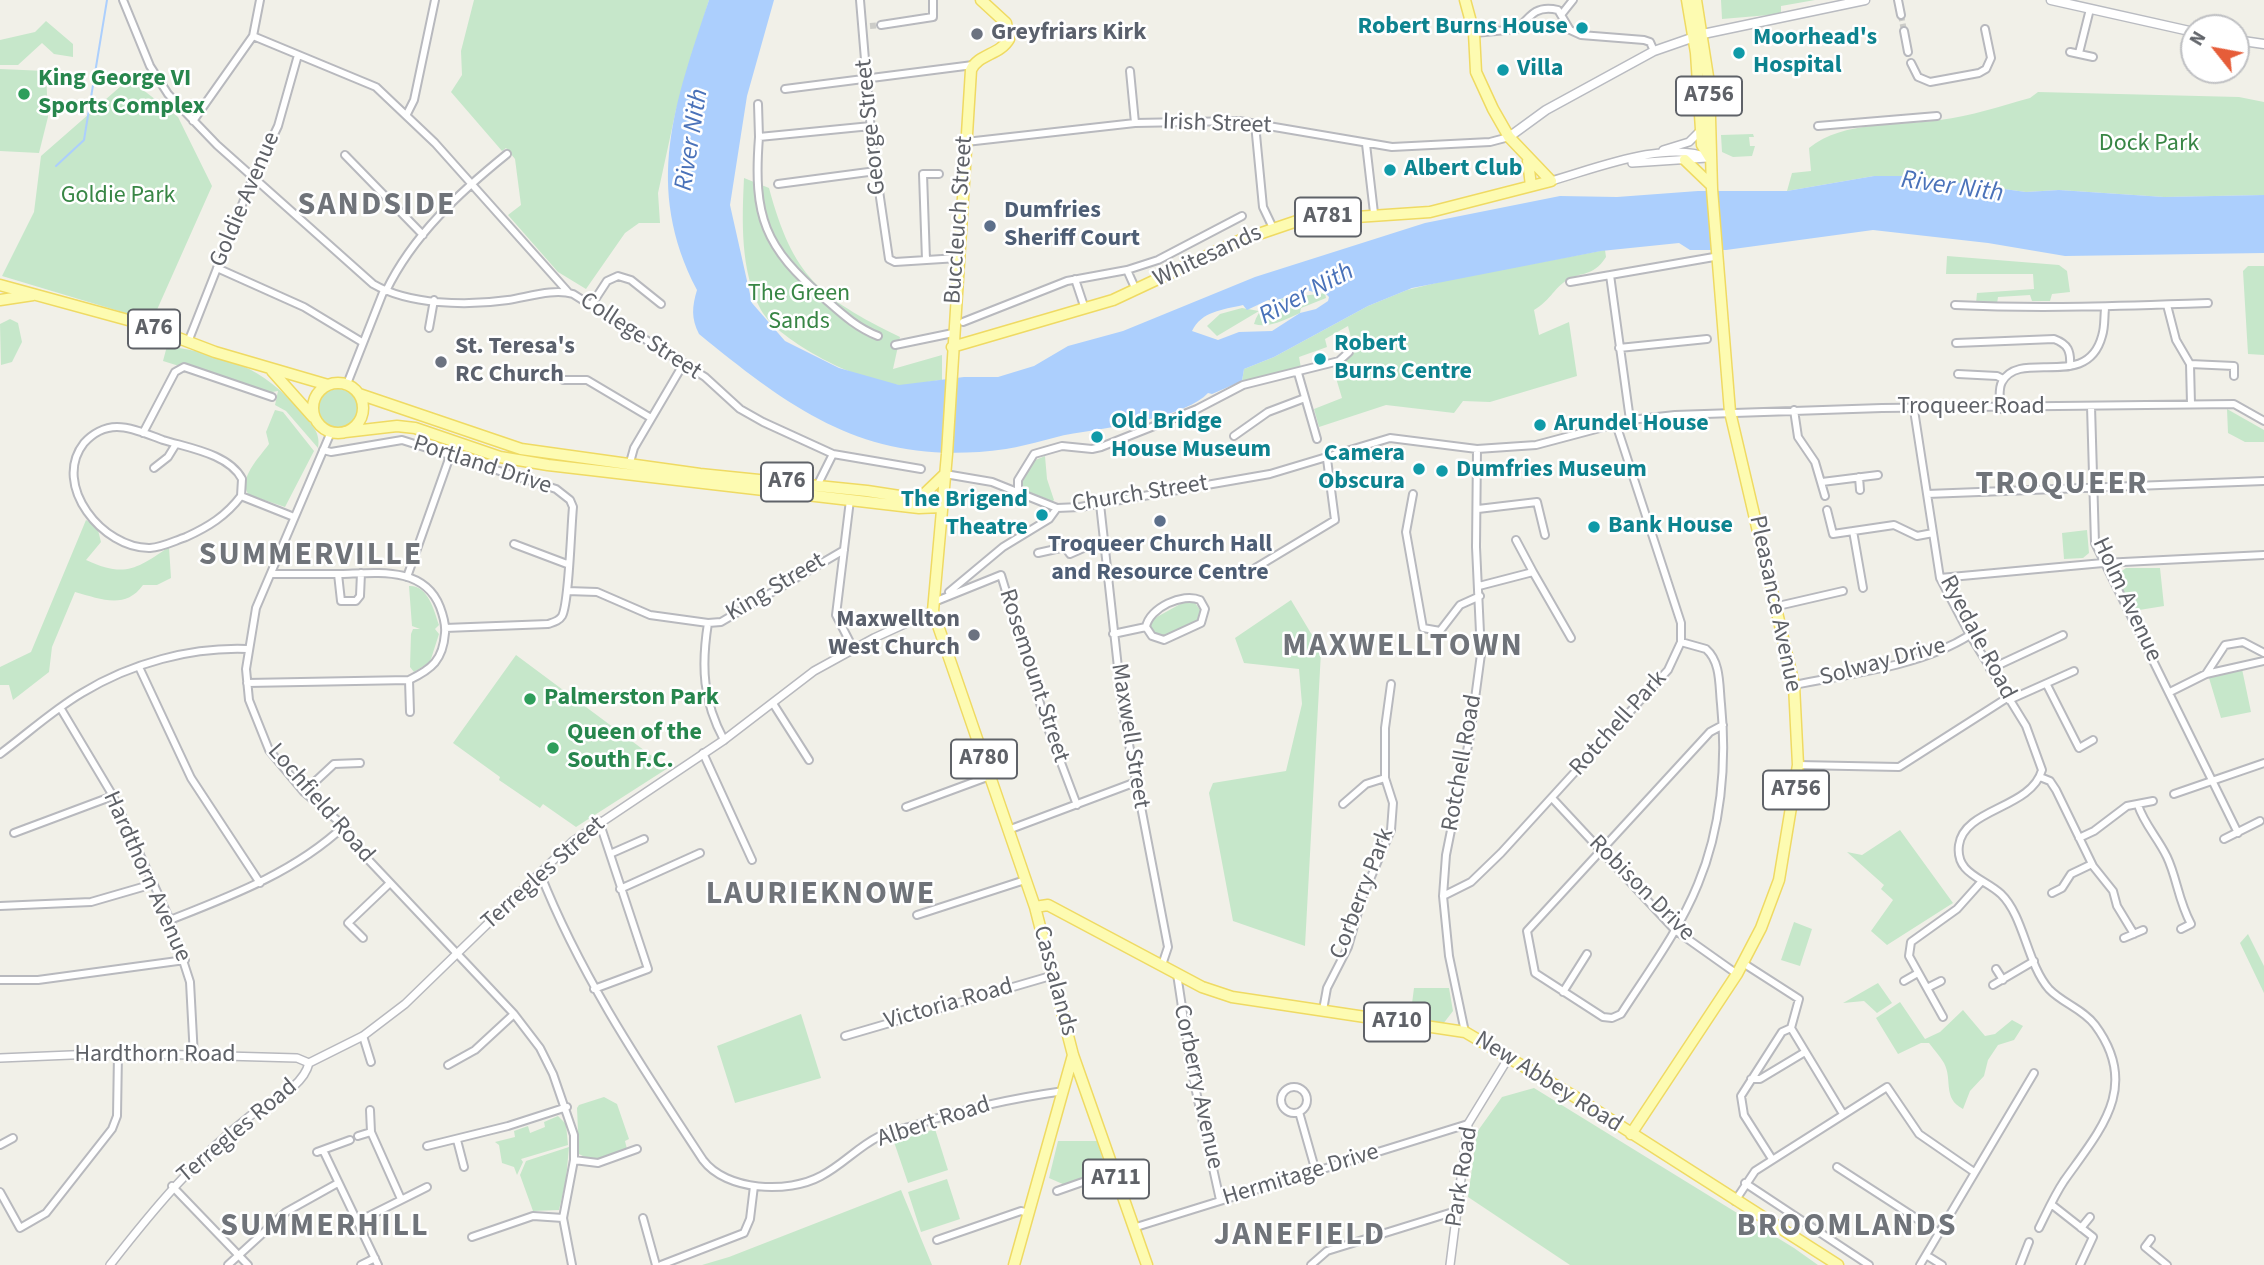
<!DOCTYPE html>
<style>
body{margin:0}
#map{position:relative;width:2264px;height:1265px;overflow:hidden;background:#f1f0e8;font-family:"Source Sans 3",sans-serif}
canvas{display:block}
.north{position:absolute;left:2180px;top:14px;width:70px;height:70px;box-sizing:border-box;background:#fff;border:2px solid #bfc0c3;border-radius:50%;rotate:301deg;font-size:19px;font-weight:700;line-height:28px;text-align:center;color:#5f6268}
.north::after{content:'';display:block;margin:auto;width:24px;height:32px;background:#e65d39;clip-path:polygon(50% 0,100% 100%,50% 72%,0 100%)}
</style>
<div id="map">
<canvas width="2264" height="1265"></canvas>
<div class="north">N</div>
</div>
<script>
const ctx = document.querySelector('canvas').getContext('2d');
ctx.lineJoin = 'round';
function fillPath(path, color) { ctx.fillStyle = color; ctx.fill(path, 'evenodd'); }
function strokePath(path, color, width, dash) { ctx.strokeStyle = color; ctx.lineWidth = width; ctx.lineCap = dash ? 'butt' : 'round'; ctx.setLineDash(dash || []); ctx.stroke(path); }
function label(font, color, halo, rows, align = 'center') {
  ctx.font = font + ' "Source Sans 3",sans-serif'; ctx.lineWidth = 5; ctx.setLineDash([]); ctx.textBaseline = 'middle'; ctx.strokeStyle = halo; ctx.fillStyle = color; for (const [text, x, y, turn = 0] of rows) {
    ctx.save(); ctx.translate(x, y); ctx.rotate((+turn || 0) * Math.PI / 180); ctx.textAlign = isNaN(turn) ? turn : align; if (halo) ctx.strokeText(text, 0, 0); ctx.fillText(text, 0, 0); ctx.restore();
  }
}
const green = new Path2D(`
 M474,0H709L676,110L658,193L660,223H639L625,233L586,289L558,272L508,215L521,205L515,159L506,148L502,151L451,92L462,75L461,51Z
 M1721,0H1815L1781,6V14L1722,19Z
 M46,21L73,44V57L54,54L42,43L18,65H0V40L35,32Z
 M0,69L46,71L48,117L39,153L0,151Z
 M129,79L178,117L212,186L152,321L2,276L34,212L41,156Z
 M2038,92L2239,97L2264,102V195L2164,197L2059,190L2026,192L1908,176H1874L1787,191L1792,173L1811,171L1809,148C1843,120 1900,126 1940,120C1971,116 2001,106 2030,98Z
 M1753,134L1754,137H1749L1750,146H1755L1752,156L1733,157L1722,152L1721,135Z
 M744,178L769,188C793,277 819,297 900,337L893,369L942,355V380C928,381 913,386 899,385C863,384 779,342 761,310C740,271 742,220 744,178Z
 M1605,250L1606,257C1592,279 1579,270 1563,283C1551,293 1550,300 1534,310L1539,335L1569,322L1577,376L1490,402L1463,401L1454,413L1386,405L1319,427L1314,409L1342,398L1333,368L1350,355L1345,344L1352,342L1348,326L1325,339L1327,347L1299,357L1301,368L1242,381L1244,369L1274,357L1368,306L1407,290L1452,279Z
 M1947,256L2059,265L2067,271L2070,292L2052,294L2050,301H2032L2030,295L1998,297L1997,304L1976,303L1977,293L2034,289L2033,274H1946Z
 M2248,266H2264V355L2248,354L2243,271Z
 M1325,293L1326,298L1301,308L1300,313C1286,319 1269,329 1254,324C1263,292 1299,298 1325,293Z
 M1242,308L1259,311L1217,336L1207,326L1220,314Z
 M10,319L18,323L22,342L12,362L1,365L0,324Z
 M167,346C225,355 263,366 303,414C312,425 321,433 318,448L286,411L275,405L278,391L266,393L163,361Z
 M318 409a20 20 0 1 1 40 0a20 20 0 1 1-40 0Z
 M2227,409L2264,430V442H2245L2228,433Z
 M275,410L283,412L314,451L285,507L249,495C237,479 259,458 269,444L266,432Z
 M1045,456L1047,479L1054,500L1051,503L1026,494L1021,485L1033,461Z
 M86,520L97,526L101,542L86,560C125,578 136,569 169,547L171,578L157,585H143C125,610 101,599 75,592L52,647L49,672L13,700L9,685H0V667L31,652Z
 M2087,530L2089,553L2083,558L2064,559L2062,533Z
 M2126,568H2160L2164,606L2133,611L2118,582L2119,573Z
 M409,586C428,585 434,610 439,625L435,629L439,634L430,662L414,672L410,667L411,634L413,629H420L412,626Z
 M1291,600L1312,635L1322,633L1305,946L1233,921L1209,793L1213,783L1286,771L1302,704L1299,669L1244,663L1235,638Z
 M1184,602L1195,603L1201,611C1196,630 1167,643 1151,632L1150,625L1155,618Z
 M516,655L668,768L576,827L543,804L540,808L499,780L500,777L453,743Z
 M2242,669L2251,712L2221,718L2209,678Z
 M1900,830L1953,903L1887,945L1871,931L1893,900L1881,889L1884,885L1847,852L1862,855Z
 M1794,922L1812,929L1800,966L1781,960Z
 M2248,934L2264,966V993L2240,943Z
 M1878,983L1892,1003L1877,1013L1864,1001L1843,1003Z
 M1414,988H1449L1453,1011L1443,1024L1410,1019Z
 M1900,1002L1925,1039L1940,1032L1963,1010L1985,1036L1995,1034L2012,1020L2023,1026L2014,1040L1998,1045L1988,1060L1984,1076L1970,1091L1963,1109C1942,1098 1953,1080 1944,1063C1940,1056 1934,1050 1929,1043H1921L1898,1054L1876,1018Z
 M801,1014L821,1078L735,1103L717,1046Z
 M1534,1088L1794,1248L1818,1265H1570L1468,1197L1477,1132L1502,1097Z
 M604,1097L617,1104L629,1139L625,1141L627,1149C612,1155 595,1164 579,1154L577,1108L579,1105Z
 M558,1116L566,1124L568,1145L521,1159L523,1162L517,1175L514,1167L502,1163L499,1145L495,1142L515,1137L514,1131L528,1126L530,1133L545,1127L544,1122Z
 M935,1129L948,1170L908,1183L894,1142Z
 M1058,1141H1097L1104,1163L1103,1168L1065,1185L1049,1178Z
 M569,1147L566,1180L559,1210L533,1211L520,1175L526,1161Z
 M947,1179L960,1219L921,1232L908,1192Z
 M901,1190L932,1265H702L729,1257Z`);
const water = new Path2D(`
 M709,0H774L747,96L730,205L752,303L785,341L839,368L899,385L964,377H998L1034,366L1068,346L1123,331L1255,277L1425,223L1560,196L1617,197L1698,191H1787L1874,176H1909L2026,192L2059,190L2164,197L2264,195V253L2065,256L1988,243L1873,230L1726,250H1690L1679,243L1601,251L1412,288L1368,306L1274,357L1244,369L1242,381L1212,394L1208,393C1187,416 1115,427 1083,432C1057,435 1032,445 1006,449C871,468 797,414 699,334C691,318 692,307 697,290C643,186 675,103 709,0ZM1321,289L1329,297L1328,301L1316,309L1300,313L1272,331L1239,332L1218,340L1192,331C1202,311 1222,310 1243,305L1247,310L1268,300L1274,301L1307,290L1313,292Z`);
const stream = new Path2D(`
 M56,166L84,140L107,0`);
const minorTunnel = new Path2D(`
 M1901,15L1904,31
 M870,26L881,25
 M1086,547L1096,545`);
const minor = new Path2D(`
 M123,0L150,66L168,94L217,145L373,284C409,305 467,306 508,300C528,297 554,288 573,294L705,377L740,409L763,422L833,454L921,469
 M860,0L872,143L889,259L895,262L958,258
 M1898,0L1901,15
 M1561,15L1573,0
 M881,25L933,17V0
 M1904,31L1908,52
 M1474,33L1518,29C1531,14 1538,5 1558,10L1570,30L1581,35L1644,40L1650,42L1654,51
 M253,36L376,87L435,143L568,292
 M2070,52L2093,57
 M2079,53L2090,9
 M1911,63L1918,77L1930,82L1979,73L1986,69L1991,58L1985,29
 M1130,71L1135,123
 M785,89L973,65
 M758,104L759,137
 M407,114L414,100L435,0
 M193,121L253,36L260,0
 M1255,124L1263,207L1273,228
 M871,126L759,137C753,217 764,247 825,299C842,314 857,328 878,336
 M1818,126L1937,116
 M966,142L1135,123L1239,121L1392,147L1490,142L1509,137
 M1366,144L1374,213
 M345,155L423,235
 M778,184L876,171
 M926,260L923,174H939
 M217,268L304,307L362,342
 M1610,275L1630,420
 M1075,279L1085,309
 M1570,282L1714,257
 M1136,290L1127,270L1158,260L1242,216
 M386,291C413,235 460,192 507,154
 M592,304L607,281L618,276L631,280L661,304
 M1955,305C2040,309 2124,306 2208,303
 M2167,305L2176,340L2190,364
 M963,322L1067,281L1127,270
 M429,328L434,300
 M188,342L249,187L278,126L298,55
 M1956,343L2054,339C2068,344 2071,351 2070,366
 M895,345L953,333
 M1619,348L1707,339
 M1298,373L1317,439
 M1958,374L1997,376L2003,379
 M563,380H587L651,418
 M347,384L384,290
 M2191,404L2190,364L2234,366V376
 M2091,406L2095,543L2238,833
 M2000,409C2000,400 1998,389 2002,382C2020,348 2087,392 2102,336C2105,327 2104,317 2105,309
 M1794,410L1798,437L1815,462L1825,496
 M1914,410L1940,578L1970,635L2026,726L2042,770C2031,809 1964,808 1959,845C1955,874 1984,878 2001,894C2024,916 2027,964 2049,989C2062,1003 2083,1009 2095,1025C2141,1087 2100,1130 2064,1181C2054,1196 2047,1212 2039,1228
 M331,432L256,608L246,669L249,700L269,750L304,792L344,826L363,854L514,1014L540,1048L553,1074L574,1135V1160L563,1218L572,1265
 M143,433L175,372L184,367L272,397
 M1234,436L1268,412L1305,398
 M323,450L331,452L402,440L556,489L570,500L573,507C571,527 569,603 562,616C559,621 554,622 548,624L445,628
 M629,466L634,448L684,363
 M154,468L168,457L176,444
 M945,474L992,482L1057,508L1080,507L1270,474L1390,438L1477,449L1536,445L1630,420L1675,415L1882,408L2234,404L2264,421
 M1859,477L1860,490
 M1822,482L1878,475
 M817,486L833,454
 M1018,492V480L1034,454L1062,446L1092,449L1101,447L1197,409L1243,385L1339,361L1349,352
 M1413,494L1406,532L1423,628L1440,631L1460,605L1480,596
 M1927,494L2264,481
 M241,496C226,516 208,527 186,537C174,541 163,547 150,548C103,549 51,485 84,443C92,434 104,427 117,427C132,427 149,435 163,440C189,448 229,454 242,479L241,496L294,517
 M850,500L836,615L853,648
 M1100,504L1123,713L1168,947L1162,965
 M1478,509L1537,502L1545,535
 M1827,510L1833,534L1894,525L1917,536L1933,533
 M1853,531L1863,588
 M514,544L567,564
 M1038,553L1065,547L1070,554L1086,547
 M1252,570L1335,520L1327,459
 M1533,572L1571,638
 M338,574L341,601H356L360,596L361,573
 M407,577L450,456
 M1940,578L2103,563L2264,555
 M1479,586L1533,572L1516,540
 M567,591L597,592L650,615L708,623L721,622L844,550
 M949,592L1003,547L1049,519L1057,508
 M934,602L1001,575L1046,723L1077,805
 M1778,606L1843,591
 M708,623C701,667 703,701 724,740
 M1113,634L1146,627C1149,608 1183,592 1200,600L1205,609L1201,623L1164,640L1152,636L1146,627
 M1681,642L1706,649C1721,662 1719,686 1721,704C1727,764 1721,829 1698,884C1679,931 1648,972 1621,1014L1612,1018L1603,1017L1535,973L1527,931L1710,732L1723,725
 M139,667L191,778L260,883
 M1990,669L2063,635
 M2206,674L2225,645L2243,642L2264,653
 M409,680L410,712
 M247,683L409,680C432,669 443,660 445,633C446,624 443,615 440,607C424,566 377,573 341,574C317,574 294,574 271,574
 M1794,685C1852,673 1919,667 1970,635
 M2047,685L2079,748L2093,740
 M2170,692L2206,674L2264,661
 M2009,700L2074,671
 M774,705L809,760
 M61,709L113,796L170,920L190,982L194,1057
 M703,753L752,860
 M0,754C27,734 53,710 82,693C131,663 191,647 247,649
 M1798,765L1899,767L2007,698
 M2040,777L2050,781L2056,790L2093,866L2113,891L2117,906L2134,934
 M304,792L334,764L360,763
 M2174,794L2264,763
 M1552,798L1675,930L1737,974
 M1343,804L1366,784L1385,778
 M2138,805C2144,824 2158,838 2167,857C2177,878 2178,900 2191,924L2181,929
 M906,807L990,776
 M1008,830L1136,782
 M14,833L113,796
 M2079,838L2094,831L2127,806L2153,801
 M2224,839L2260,821
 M610,854L644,839
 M540,873C581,977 642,1067 703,1160C726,1191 788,1194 821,1176C841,1166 858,1147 878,1137C890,1131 906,1128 919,1124C967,1108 1014,1098 1064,1091
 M620,889L700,853
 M2052,893L2062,888L2071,874L2092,864
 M1443,896L1471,882L1501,853L1668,670L1681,642V623L1616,424
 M0,906L91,902L153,884
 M917,915L1025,880
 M170,920C231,896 295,872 344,826
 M363,938L348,923L390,883
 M2124,938L2143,930
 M1743,963L1799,999L1791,1028
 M1996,969L2003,980
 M1177,974L1192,1073L1220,1200
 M0,980H38L185,960
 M1904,981L1918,973
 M1993,985L2034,961
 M1927,988L1941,981
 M594,989L648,969L599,821
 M1563,992L1587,954
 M1323,1010L1327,988L1348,947L1362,898L1391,830L1393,803L1385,778V728L1391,684
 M1943,1017L1909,956L1911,942L1957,909L1982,881
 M1791,1028L1843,1114
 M1465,1032L1449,956L1443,896L1446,855L1470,736L1481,654L1476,547L1477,449
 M363,1036L371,1062
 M845,1036L1054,975
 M448,1065L475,1050L514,1014
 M1751,1079H1760L1805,1052
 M1281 1100a13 13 0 1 1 26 0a13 13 0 1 1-26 0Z
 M370,1110L371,1132
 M1299,1112L1316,1172
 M358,1136L371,1132L401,1199
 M457,1140L464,1167
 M0,1145L13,1138
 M427,1146L508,1126L567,1107
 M323,1150L378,1265
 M317,1152L350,1140
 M1772,1159L1744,1115L1741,1096L1782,1032L1791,1028
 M574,1160L598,1163L637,1149
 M1837,1167L1939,1233
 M1745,1183L1869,1265
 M172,1186L248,1265
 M1057,1191L1114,1171
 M0,1192L20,1228L46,1213L112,1129L117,1116L118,1053
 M1735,1201L1755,1171L1887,1087L1919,1134L1974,1172
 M2051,1204L2093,1237L2080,1265
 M643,1218L656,1265
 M357,1222L427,1187
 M1133,1228L1468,1124
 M2081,1228L2090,1217
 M472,1237L533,1216L563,1218
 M2151,1239L2145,1247L2167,1265
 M937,1240L1021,1211L1029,1213
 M1926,1255L1942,1265
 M228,1265L286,1212L338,1183
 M361,1265L375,1258
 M661,1265L744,1233L750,1219L754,1186
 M1311,1265L1327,1251L1456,1211
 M1920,1265L2034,1073
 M2020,1265L2029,1242`);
const tertiary = new Path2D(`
 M1663,150L1689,142L1701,130
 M1632,163L1707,158
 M1551,181C1594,169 1668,139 1709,158
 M0,1058L118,1053L297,1058L309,1063
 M309,1063L363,1036L405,1004L572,842L724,740L814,671L874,638L933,611
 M110,1265C153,1210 195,1159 250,1116C270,1101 303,1088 309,1063
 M1450,1265L1468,1124L1509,1057`);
const secondary = new Path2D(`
 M2051,0L2194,32
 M2236,40L2264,44
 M1509,137L1546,110L1654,51L1703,34L1865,0`);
const primary = new Path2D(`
 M981,0L1006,23L1009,39C1000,55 978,54 971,70L947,454L933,611L1035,907L1073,1055L1147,1265
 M1465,0L1474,33L1476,72L1493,109L1509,137L1551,181
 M1687,0L1696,53L1702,145L1710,158
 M1685,160L1711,185
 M1528,161L1531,186
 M0,285L139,323L215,352L328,385
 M0,300L33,295
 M952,347L1113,300L1241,240L1297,221L1430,212L1551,181
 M272,371L313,417
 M313 408a25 25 0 1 1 50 0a25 25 0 1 1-50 0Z
 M359,394L521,449L700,474L867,491L919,499L936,505
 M345,432L397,426L415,428L500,457L548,465L919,508L942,507
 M919,499L945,474
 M1035,907L1048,905L1202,987L1232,997L1465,1032L1572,1095L1838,1265
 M1631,1134L1737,974L1761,928L1779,880L1798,765L1794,685L1730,412L1712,189L1709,83L1696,0
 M1014,1265L1073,1055`);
const markers = [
 [1582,28,7,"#0f9aa8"],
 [977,34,7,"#6b7280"],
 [1739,53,7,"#0f9aa8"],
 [1503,70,7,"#0f9aa8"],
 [24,94,7,"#2e9e5b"],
 [1390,170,7,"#0f9aa8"],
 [990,226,7,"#5c6f8a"],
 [1320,359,7,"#0f9aa8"],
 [441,362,7,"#6b7280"],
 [1540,425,7,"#0f9aa8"],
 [1097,437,7,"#0f9aa8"],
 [1419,469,7,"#0f9aa8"],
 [1442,471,7,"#0f9aa8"],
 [1042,515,7,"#0f9aa8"],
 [1160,521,7,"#5c6f8a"],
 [1594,527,7,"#0f9aa8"],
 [974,635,7,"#6b7280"],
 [530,699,7,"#2e9e5b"],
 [553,748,7,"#2e9e5b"]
];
const shields = [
 [1709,96,66],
 [1328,217,66],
 [154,329,52],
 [787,482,52],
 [984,759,66],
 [1796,790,66],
 [1397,1022,66],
 [1116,1179,66]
];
const shieldNames = [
 ["A756",1709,96],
 ["A781",1328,217],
 ["A76",154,329],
 ["A76",787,482],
 ["A780",984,759],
 ["A756",1796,790],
 ["A710",1397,1022],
 ["A711",1116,1179]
];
const cultureNames = [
 ["Robert Burns House",1568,28,"right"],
 ["Moorhead's",1753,39],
 ["Hospital",1753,67],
 ["Villa",1517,70],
 ["Albert Club",1404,170],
 ["Robert",1334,345],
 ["Burns Centre",1334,373],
 ["Old Bridge",1111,423],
 ["House Museum",1111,451],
 ["Arundel House",1554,425],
 ["Camera",1405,455,"right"],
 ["Obscura",1405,483,"right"],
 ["Dumfries Museum",1456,471],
 ["The Brigend",1028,501,"right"],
 ["Theatre",1028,529,"right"],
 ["Bank House",1608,527]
];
const worshipNames = [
 ["Greyfriars Kirk",991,34],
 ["St. Teresa's",455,348],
 ["RC Church",455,376],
 ["Maxwellton",960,621,"right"],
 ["West Church",960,649,"right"]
];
const leisureNames = [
 ["King George VI",38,80],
 ["Sports Complex",38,108],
 ["Palmerston Park",544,699],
 ["Queen of the",567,734],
 ["South F.C.",567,762]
];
const streetNames = [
 ["Irish Street",1217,125,2],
 ["George Street",872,127,-96],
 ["Goldie Avenue",246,200,-67],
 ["Buccleuch Street",960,220,-86],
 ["Whitesands",1208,257,-25],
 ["College Street",640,337,33],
 ["Troqueer Road",1971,408],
 ["Portland Drive",482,466,18],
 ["Church Street",1140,495,-9],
 ["King Street",776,588,-31],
 ["Holm Avenue",2126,600,65],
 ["Pleasance Avenue",1774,604,78],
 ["Ryedale Road",1977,638,62],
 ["Solway Drive",1883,663,-15],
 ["Rosemount Street",1033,676,72],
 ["Rotchell Park",1619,724,-48],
 ["Maxwell Street",1129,736,81],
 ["Rotchell Road",1463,763,-80],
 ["Lochfield Road",320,804,49],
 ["Terregles Street",544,874,-42],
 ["Hardthorn Avenue",146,877,66],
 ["Robison Drive",1641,889,45],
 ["Corberry Park",1363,894,-69],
 ["Cassalands",1054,981,75],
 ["Victoria Road",949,1005,-16],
 ["Hardthorn Road",155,1056],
 ["New Abbey Road",1548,1083,32],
 ["Corberry Avenue",1197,1087,78],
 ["Albert Road",934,1123,-18],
 ["Terregles Road",238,1132,-40],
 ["Hermitage Drive",1301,1176,-17],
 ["Park Road",1463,1177,-81]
];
const parkNames = [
 ["Dock Park",2149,145],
 ["Goldie Park",118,197],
 ["The Green",799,295],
 ["Sands",799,323]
];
const serviceNames = [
 ["Dumfries",1004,212],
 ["Sheriff Court",1004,240],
 ["Troqueer Church Hall",1160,546,"center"],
 ["and Resource Centre",1160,574,"center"]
];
const waterNames = [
 ["River Nith",693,140,-81],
 ["River Nith",1952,188,8],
 ["River Nith",1307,295,-28]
];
const districtNames = [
 ["SANDSIDE",377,207],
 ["TROQUEER",2062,486],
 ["SUMMERVILLE",311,557],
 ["MAXWELLTOWN",1403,648],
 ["LAURIEKNOWE",821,896],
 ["SUMMERHILL",325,1228],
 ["BROOMLANDS",1847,1228],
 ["JANEFIELD",1300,1237]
];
fillPath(green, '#c6e7ca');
fillPath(water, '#accffd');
strokePath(stream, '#accffd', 2);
strokePath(minorTunnel, '#ccccc8', 6, [6, 3]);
strokePath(minor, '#b8b9be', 10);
strokePath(tertiary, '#b8b9be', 10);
strokePath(secondary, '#b9bbc1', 11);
strokePath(primary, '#efda63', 13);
strokePath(minor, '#fff', 6);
strokePath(tertiary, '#fff', 7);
strokePath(secondary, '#fff', 8);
strokePath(primary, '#fdfbb1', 10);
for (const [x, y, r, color] of markers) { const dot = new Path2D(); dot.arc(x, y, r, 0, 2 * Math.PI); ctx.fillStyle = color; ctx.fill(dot); strokePath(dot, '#fff', 2.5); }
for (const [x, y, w] of shields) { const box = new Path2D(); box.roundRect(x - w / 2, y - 19.5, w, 39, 5); ctx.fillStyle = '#fff'; ctx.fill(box); strokePath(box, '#5f6268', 2); }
label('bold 23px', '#5f6268', null, shieldNames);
label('bold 24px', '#0d838f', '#fff', cultureNames, 'left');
label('bold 24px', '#5b616d', '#fff', worshipNames, 'left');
label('bold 24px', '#27864d', '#fff', leisureNames, 'left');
label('24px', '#5f6268', '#fff', streetNames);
label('24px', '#388645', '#fff', parkNames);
label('bold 24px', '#4e5e75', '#fff', serviceNames, 'left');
label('italic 26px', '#4a72b9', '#fff', waterNames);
ctx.letterSpacing = '2px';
label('bold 32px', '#70747a', '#fff', districtNames);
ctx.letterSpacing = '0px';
</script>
